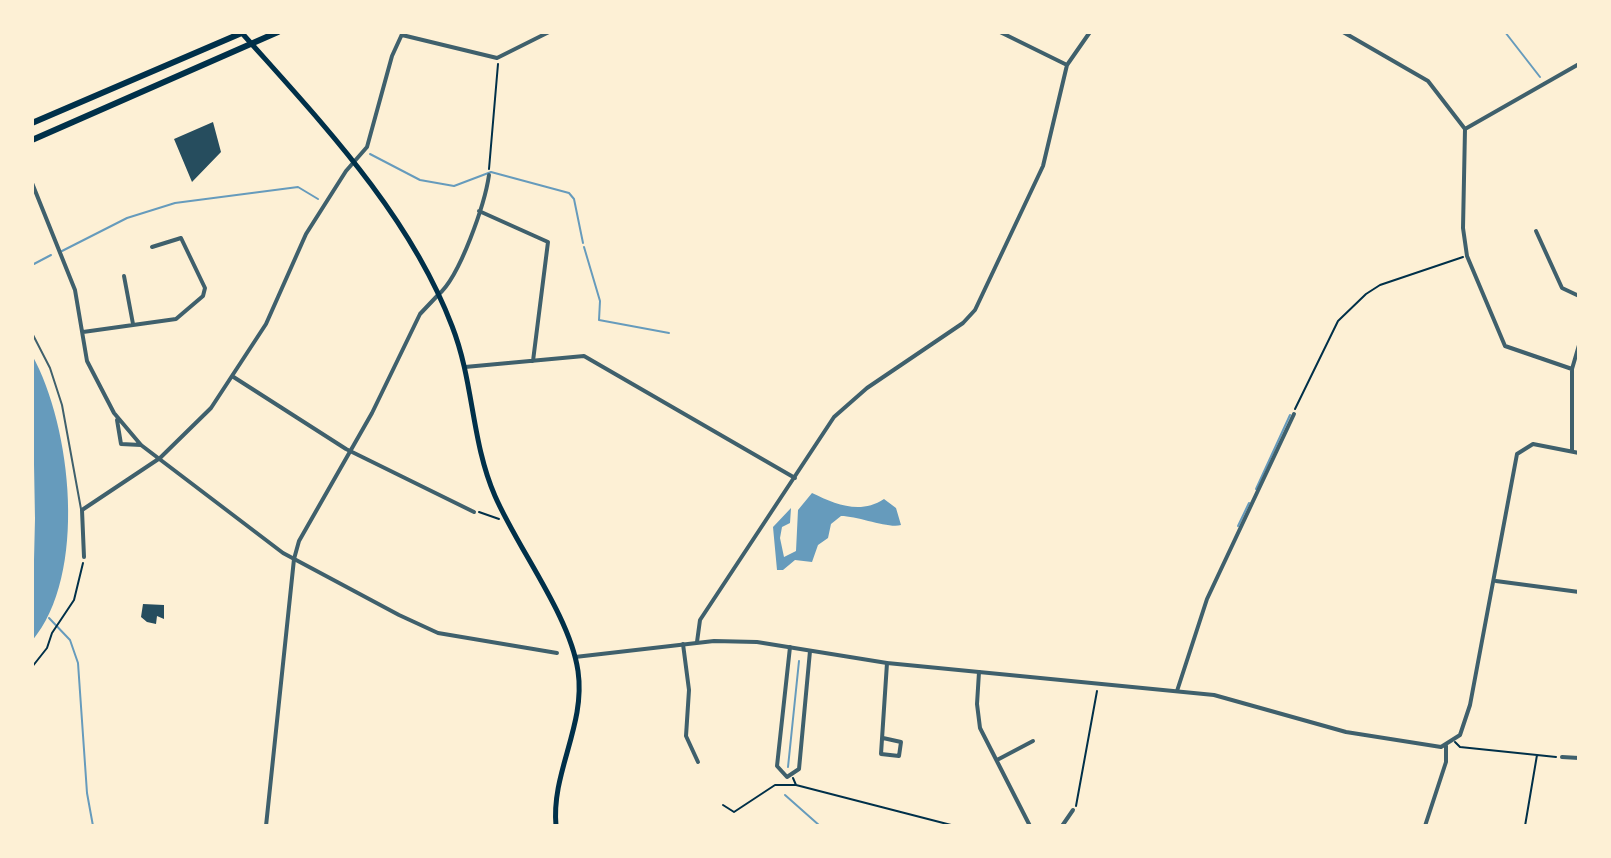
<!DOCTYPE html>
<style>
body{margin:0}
#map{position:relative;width:1611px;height:858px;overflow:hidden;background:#fdf0d5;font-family:"PT Sans Narrow",sans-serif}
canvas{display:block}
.frame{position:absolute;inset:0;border:34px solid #fdf0d5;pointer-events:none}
</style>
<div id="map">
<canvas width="1611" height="858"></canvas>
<div class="frame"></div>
</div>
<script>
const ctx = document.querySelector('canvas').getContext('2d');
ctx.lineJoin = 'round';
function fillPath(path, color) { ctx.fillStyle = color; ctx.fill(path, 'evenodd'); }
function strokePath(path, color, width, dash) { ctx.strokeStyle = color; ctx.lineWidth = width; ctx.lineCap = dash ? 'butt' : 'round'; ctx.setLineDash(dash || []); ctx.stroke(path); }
const water = new Path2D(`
 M32,355C72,427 88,575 32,641L35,519Z
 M812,493C835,504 860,515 884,499L896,508L901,525C889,529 858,516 841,516L831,524L828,538L818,545L812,562L795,560L783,570H777L773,527L791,508L790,523L782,527L780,538L784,557L796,551L798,510Z`);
const stream = new Path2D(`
 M1505,32L1540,77
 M370,154L420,180L454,186L491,172L569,193L574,199L583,243
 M584,247L600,301L599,320L669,333
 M62,251L127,218L175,203L298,187L318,199
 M32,265L51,255
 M1256,489L1290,415
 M1238,526L1249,503
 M49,618L70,640L78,663L87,793L93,826
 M788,767L799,661
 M785,795L820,826`);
const building = new Path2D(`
 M213,122L221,152L192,182L174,139Z
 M143,604L164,605V619L157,616L156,624L147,622L141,617Z`);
const path = new Path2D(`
 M489,169L498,64
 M1295,409L1338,321L1366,294L1380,285L1463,257
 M479,512L499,519
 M32,667L47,648L52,633L74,600L83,563
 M1455,742L1460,747L1537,755
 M793,778L796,785L955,826
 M723,805L734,812L775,785H795
 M1076,806L1097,691
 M1525,826L1537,755L1556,757`);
const service = new Path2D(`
 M32,333L50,368L62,405L81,509`);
const minor = new Path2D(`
 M1000,32L1067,65
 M1343,32L1428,81L1465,129L1463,228L1467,256L1505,346L1572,369V451
 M402,35L497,58L549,32
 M1465,129L1579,64
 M32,183L75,290L87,361L114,413L141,445L283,553L399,615L438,633L557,653
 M479,211L548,242L533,361
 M1536,231L1562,288L1579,296
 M124,276L133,324
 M438,295C460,277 485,203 489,175
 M83,332L176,319L203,296L205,288L181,238L152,247
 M465,367L584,356L795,478
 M1572,369L1579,345
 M232,376L346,449L474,512
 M117,420L121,444L141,445
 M84,557L82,510L160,458L211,408L266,324L306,234L346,171L367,147L392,56L403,32
 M1496,581L1579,592
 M697,642L700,620L834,417L867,388L963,323L975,310L1043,166L1067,65L1090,32
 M683,644L689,690L686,736L698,762
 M790,647L777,766L787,777L799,769L810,651
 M979,672L977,704L980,728L1030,826
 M1177,691L1207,599L1294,414
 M883,738L901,742L899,756L881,754L887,663
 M1562,757L1579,758
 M997,760L1033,741
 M1062,826L1073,810
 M1425,826L1446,762V746`);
const tertiary = new Path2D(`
 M575,657L714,641L757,642L887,663L1214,695L1346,732L1441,747L1460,735L1470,705L1517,454L1533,444L1579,453
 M266,826L294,559L299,541L372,413L420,314L438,295`);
const secondary = new Path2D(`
 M241,32C320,121 409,213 452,326C474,382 471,441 495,496C518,549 570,616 578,671C586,726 551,772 556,826`);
const motorway = new Path2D(`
 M32,123L244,32
 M32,140L278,32`);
fillPath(water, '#669bbc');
strokePath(stream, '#669bbc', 2);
fillPath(building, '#264d5e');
strokePath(path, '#003049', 2);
strokePath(service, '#3f606c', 2);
strokePath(minor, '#3f606c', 4);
strokePath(tertiary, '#3f606c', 4);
strokePath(secondary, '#003049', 5);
strokePath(motorway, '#003049', 6);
</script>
